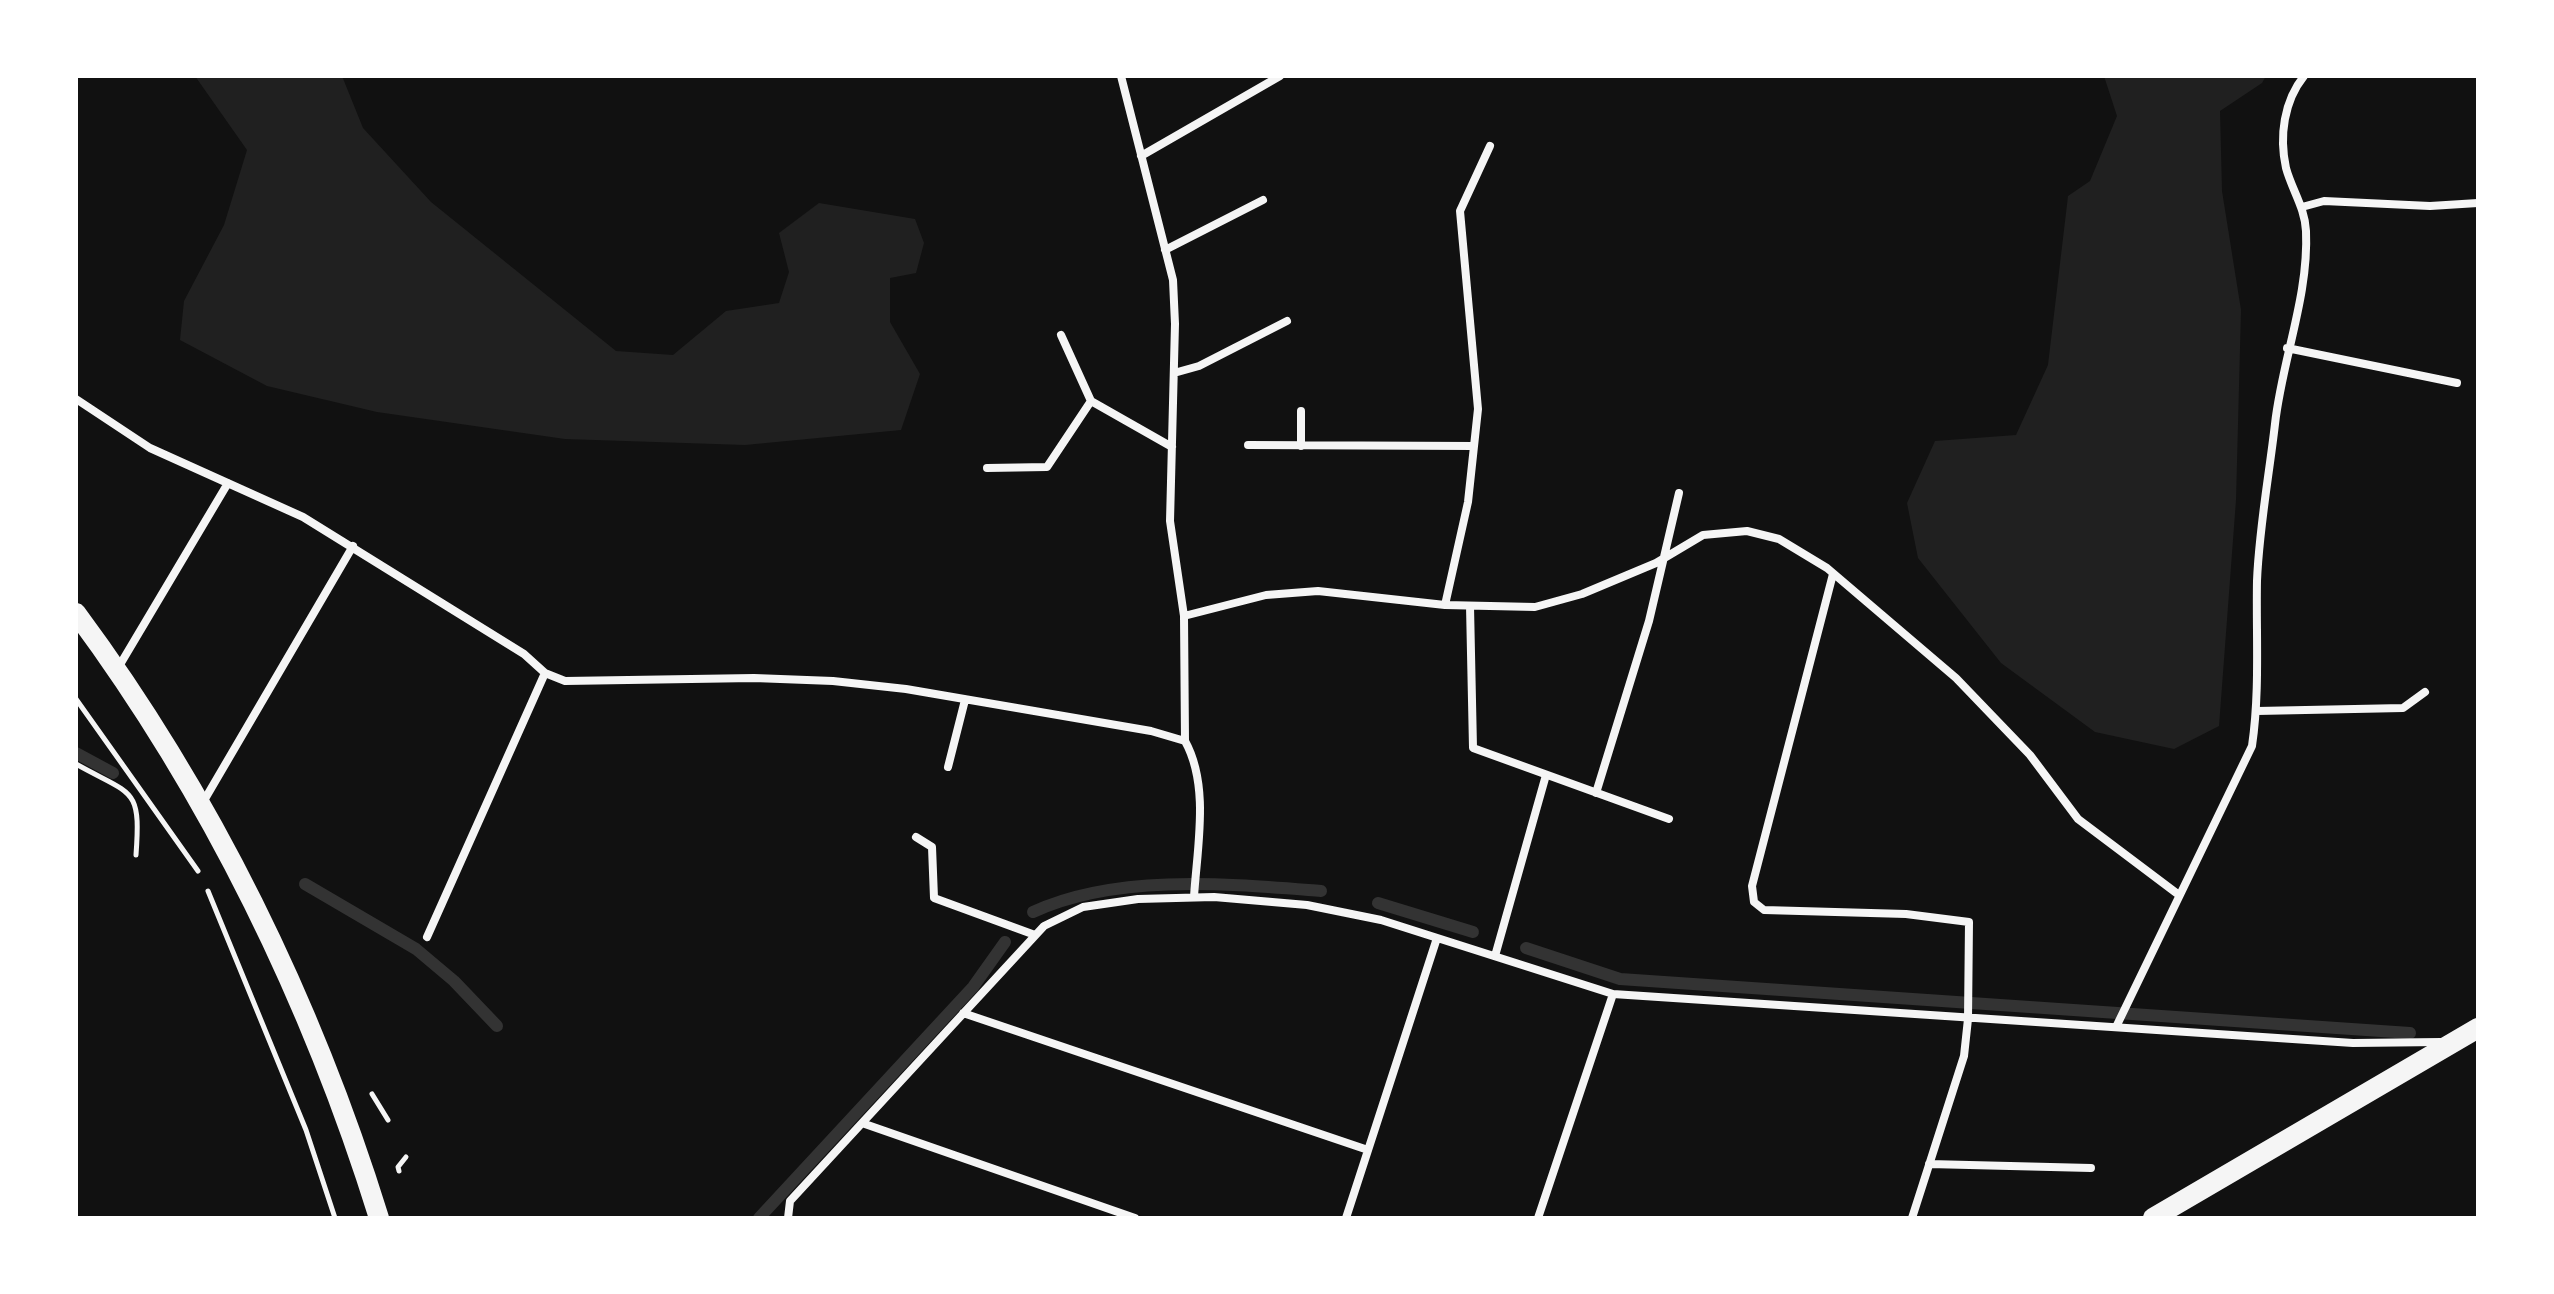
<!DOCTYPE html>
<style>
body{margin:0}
#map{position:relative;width:2554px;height:1294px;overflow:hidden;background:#111;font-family:Roboto,sans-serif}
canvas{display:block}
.frame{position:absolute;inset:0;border:78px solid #fff;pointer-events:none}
</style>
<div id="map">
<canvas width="2554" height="1294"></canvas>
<div class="frame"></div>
</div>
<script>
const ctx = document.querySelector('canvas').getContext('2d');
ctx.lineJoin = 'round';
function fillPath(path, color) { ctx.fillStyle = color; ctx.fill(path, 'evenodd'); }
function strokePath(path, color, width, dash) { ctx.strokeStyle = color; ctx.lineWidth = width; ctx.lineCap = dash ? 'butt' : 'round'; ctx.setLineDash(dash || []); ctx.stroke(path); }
const green = new Path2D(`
 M195,76H342L363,128L431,202L616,351L673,355L726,311L779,303L789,272L779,233L819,203L915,219L924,243L916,273L890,278V322L920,374L901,430L745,445L565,439L377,412L267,386L180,340L184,301L224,225L247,150Z
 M2104,76H2266L2262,83L2220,111L2222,191L2241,310L2236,500L2219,726L2174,749L2095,732L2001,663L1918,558L1907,503L1935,441L2016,435L2048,365L2068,196L2090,181L2117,116Z`);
const stream = new Path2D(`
 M76,753L113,773
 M305,884L416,949L454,981L497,1026
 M1378,903L1473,932
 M1033,912C1117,873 1230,884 1321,891
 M1526,948L1620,979L2410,1033
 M759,1218L973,987L1005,942`);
const path = new Path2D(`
 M76,699L198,871
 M76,764C133,796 141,786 136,855
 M208,891L306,1130L335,1218
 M372,1094L388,1120
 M399,1171L398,1167L406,1157`);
const minor = new Path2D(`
 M1121,76L1173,280L1175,324L1170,521L1184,616L1185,741
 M1141,156L1280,76
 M2302,207L2324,201L2430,206L2478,203
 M1165,250L1263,200
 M1061,335L1091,401
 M2287,348L2457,383
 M1174,373L1199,366L1287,321
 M76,399L150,448L303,517L524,654L545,673L565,681L754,678L833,681L906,689L1151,731L1185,741C1210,786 1197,848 1194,897
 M1248,445L1474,446
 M1301,446V411
 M987,468L1047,467L1091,401L1172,447
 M1833,574L1752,886L1754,902L1764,910L1906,914L1969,922L1968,1019L1964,1056L1912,1218
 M1445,605L1468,502L1478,409L1460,211L1490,146
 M1470,606L1473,748L1669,819
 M1184,616L1266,595L1318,591L1445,605L1535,607L1582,594L1656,563L1703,535L1747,531L1779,539L1827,568L1956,678L2030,755L2078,819L2179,895
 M118,668L228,483
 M2257,711L2403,708L2425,692
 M948,767L965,700
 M1596,793L1649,621L1679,493
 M202,804L353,546
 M916,837L932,847L934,898L1035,935
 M427,937L545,673
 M1495,956L1546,775
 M963,1013L1368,1150
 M2117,1025L2252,746C2260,691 2256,636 2257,581C2259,529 2269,476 2275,424C2282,360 2309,296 2306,231C2305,208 2292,190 2286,168C2279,136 2284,101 2304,76
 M862,1123L1135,1218
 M1929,1164L2091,1168
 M788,1218L790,1201L1044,926L1083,907L1138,899L1214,897L1307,905L1381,920L1613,994L2353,1043L2441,1042
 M1346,1218L1437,938
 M1538,1218L1613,994`);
const primary = new Path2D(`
 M76,613C211,795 312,1002 379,1218
 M2153,1218L2478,1028`);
fillPath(green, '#202020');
strokePath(stream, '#333', 12);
strokePath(path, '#f5f5f5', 5);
strokePath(minor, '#f5f5f5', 8);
strokePath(primary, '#f5f5f5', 20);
</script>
